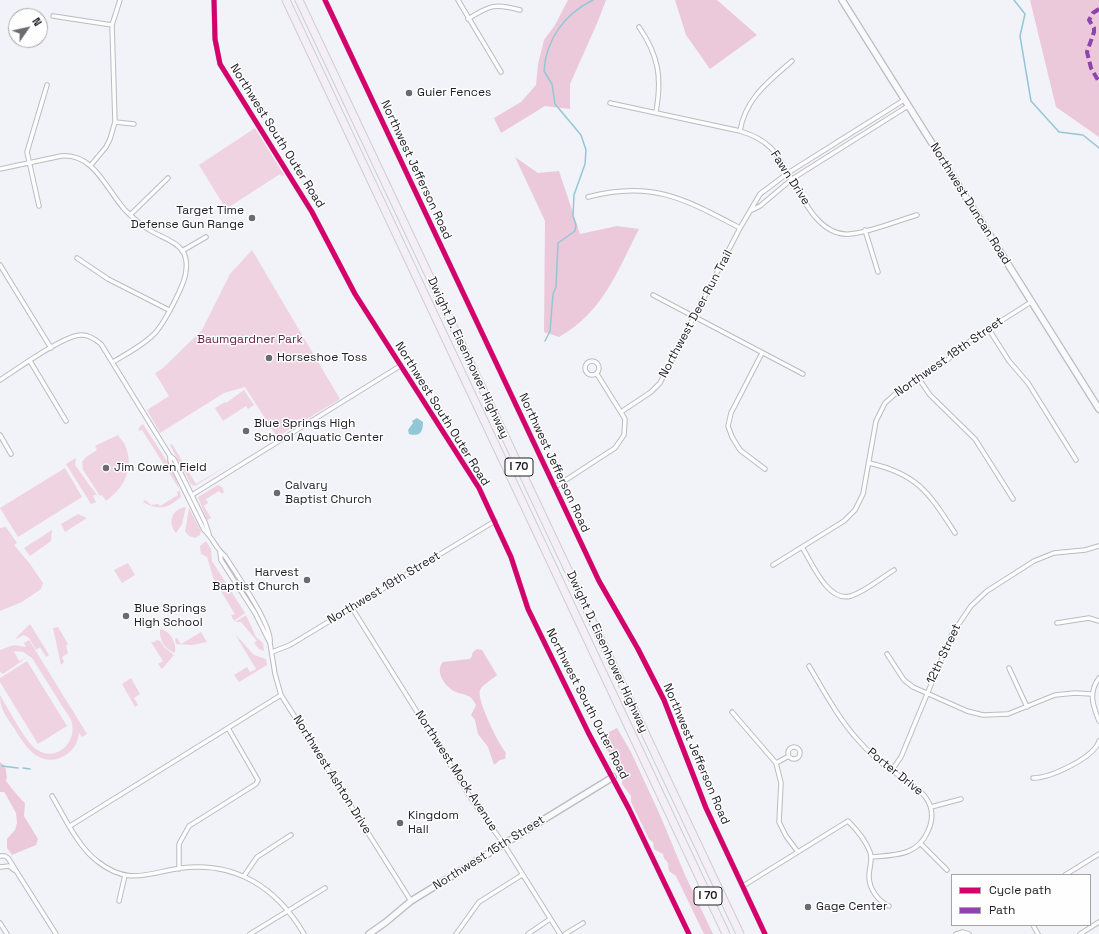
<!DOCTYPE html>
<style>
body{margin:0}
#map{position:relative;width:1099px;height:934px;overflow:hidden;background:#f2f2f9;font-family:"Space Grotesk",sans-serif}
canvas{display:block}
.legend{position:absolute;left:951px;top:874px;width:140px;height:52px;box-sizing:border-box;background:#fefefe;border:1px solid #a5a5a8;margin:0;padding:5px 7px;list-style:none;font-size:12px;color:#202027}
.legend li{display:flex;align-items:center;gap:8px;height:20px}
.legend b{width:20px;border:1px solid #a5a5a8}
.north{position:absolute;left:8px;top:8px;width:40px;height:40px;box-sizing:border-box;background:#fefefe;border:1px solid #a5a5a8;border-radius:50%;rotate:56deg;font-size:11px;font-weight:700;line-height:16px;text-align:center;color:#202027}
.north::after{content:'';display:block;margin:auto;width:14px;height:18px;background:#6a6a70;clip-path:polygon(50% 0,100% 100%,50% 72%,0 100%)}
</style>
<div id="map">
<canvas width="1099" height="934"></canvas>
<ul class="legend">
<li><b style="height:5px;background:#d6006c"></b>Cycle path</li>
<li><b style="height:5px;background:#8e44ad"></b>Path</li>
</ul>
<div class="north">N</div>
</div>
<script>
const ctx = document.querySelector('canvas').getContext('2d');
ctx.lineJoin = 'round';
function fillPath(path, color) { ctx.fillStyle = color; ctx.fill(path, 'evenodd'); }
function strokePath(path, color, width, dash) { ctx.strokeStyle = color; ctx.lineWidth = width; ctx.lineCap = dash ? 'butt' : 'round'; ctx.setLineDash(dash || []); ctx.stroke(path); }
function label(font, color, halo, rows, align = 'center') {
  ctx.font = font + ' "Space Grotesk",sans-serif'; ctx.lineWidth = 3; ctx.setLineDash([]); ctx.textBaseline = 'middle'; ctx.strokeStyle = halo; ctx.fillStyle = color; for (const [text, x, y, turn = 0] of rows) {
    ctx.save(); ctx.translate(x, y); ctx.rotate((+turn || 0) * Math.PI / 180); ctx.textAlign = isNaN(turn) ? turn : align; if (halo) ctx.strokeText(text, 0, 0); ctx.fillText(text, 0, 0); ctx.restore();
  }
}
const green = new Path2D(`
 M255,128L284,175L282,176L280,174L226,209L199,165Z
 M252,250L340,399L277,437L245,387L224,393L160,433L147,410L169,396L155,373L163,368L202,330L230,274Z
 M244,390L254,405L248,409L246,406L223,421L215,408L225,402L226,403Z
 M143,424C156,446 178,472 181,497C166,509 160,511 143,502L145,500L151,505L158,504L160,506L178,495L177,492L180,490L142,430L138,431L140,426Z
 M118,435C120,439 123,441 125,445C135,468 124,488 106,501L102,495L100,496L83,470L82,462L86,457L97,450L95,446Z
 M172,444L196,484L233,462L195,486L191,484L170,445Z
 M76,458L75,465L99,498L97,494L93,496L96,502L91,504L66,464Z
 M65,468L82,497L18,537L0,508Z
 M218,485L222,487L224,492L222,494L219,491L206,499L208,503L204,506L211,518L207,520L198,497Z
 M186,507L182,524L176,533C167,522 172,509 186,507Z
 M189,508L201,531L200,535L195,538L189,536L185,531Z
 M78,514L87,518L65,532L61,524Z
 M6,527L17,543L14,545L30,564L43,583L41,589L22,602L0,611V528Z
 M52,530L51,541L30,556L24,548Z
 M206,541L211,549L212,561L245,613L234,621L231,615L235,614L214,580L207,557L201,554L200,546Z
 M128,563L135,575L122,583L114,570Z
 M246,615L256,637L263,643L264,651L259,649L254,643L257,641L241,622H235Z
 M30,624L49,655L46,657L40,647L36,650L29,638L24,635L16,639V638Z
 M58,627L68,644L66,646L68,653L62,657L64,662L61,665L53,628Z
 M160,629C170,631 177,642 175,653C164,649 159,640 160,629Z
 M201,632L207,642L192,645L176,644L175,639L177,638L181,644Z
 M235,634L254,655L266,659L267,665L239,682L234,675L247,667L250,672L256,669Z
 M29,640L87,734L82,737L79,733C78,743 73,751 64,756C39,769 25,746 14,728C6,716 0,710 0,695C8,708 25,741 36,749C56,764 79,741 71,720L32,658L23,652L14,651L19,661L26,658L3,674L0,672V650L14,645L26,647L24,643Z
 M156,640L160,641L165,648L174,655L162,669L158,664L163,661L151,642H155Z
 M27,661L67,726L38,744L0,682V678Z
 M131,678L140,694L134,698L138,705L135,707L122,684Z`);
const forest = new Path2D(`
 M568,0H606L598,21L570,84V109L545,106L501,133L494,118L521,102L536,85L538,64L544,40L555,25Z
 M675,0H717L757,35L710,69L686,35Z
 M1030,0H1099V137L1056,107Z
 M515,157L538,173L559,171L580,234L617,226L639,229C617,272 603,312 559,337L544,332L545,221Z
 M477,649L482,650L497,675C492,680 483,684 480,690C476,699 499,745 506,753L505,759L500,760L494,765L488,747L478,734L475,720L471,715L476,705C474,702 472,697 468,696C465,694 460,694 456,692C446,688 434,672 443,662L469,659L471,658L473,652Z
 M617,728L631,752L660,815L685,875L713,934H704L676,876L669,871L668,863L664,858L663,854L654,849L653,842L649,839L631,802V796L622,784V777C618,772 620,768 617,762C612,753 599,747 601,736Z
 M0,762L5,766L7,777L6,781C9,785 21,800 25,803L24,816L38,839L36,845L12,855L7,848V839L15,830L17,823L16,813L6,795L4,792H0Z`);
const water = new Path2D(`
 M417,418L423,422C423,432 420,437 409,434L408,430L413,423L412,421Z`);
const stream = new Path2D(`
 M1014,0L1025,14L1020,36L1031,101L1059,132L1083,135L1099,148
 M545,341L550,331L553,294L556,287L558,243L575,231L576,225L573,216L574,195L585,164L586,150L581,135L555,104L552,84L544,71C546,40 564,14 593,0
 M2,766L18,768
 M23,768L30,769`);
const street = new Path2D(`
 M214,0L215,39L220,64L312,212L355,294L479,488L511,557L528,609L589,734L629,809L689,934
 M325,0L599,581L638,649L664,700L706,808L765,934
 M458,0L501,72
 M53,16L112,25
 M468,19C490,5 495,3 520,10
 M639,27C659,56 662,78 656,112
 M610,103L740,131C752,135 762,139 771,148C794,172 810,238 850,234C872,232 896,221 917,215
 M115,122L134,124
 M740,131C745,99 769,81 792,61
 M91,165L106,147L110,139L115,122L112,25L120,0
 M0,169L61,156C94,153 106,189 125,210C133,218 141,225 151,231C161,237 174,240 182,250C186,255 187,264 186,270C186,283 163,326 153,335C142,346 126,354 113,362
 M588,197C652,180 685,199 740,228
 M39,206L27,152L47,85
 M752,210L760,206L792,179L908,106
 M130,215L168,178
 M865,230L878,272
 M182,251L206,237
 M77,258L108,279L169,310
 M0,265L51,348
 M653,295L803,374
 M988,328L1009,361L1028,383L1076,460
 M762,353L731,413L728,426L732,437L740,450L765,469
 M585 368a7 7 0 1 1 14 0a7 7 0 1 1-14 0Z
 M30,361L66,421
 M919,379L930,395L975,439L1013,499
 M0,380C16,370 65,334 82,335C89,335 95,339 101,344L170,456L174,459L205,522L209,534
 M621,412L651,392L660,383L740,228L760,194L788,173L904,100
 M0,435L11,454
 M170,456V461L204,530C213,538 216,549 225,556C235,572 273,626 270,643L275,674L281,695L411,901
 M869,463C918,474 929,493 955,533
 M555,487L615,448L624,435L625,419L597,374
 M192,495L400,366
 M802,547C812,563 828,603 851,596C866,591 881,578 894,570
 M220,552L221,560L255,613L270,643
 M773,565L844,521L855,510L863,494L876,421L885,403L894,395L946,361L971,340L1031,302
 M352,608L474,803L503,843L560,934
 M1057,623L1089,618L1099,621
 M272,652L290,645L495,521
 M887,654L904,680L913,687L967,711L983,715L1008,714L1055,695L1075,693L1091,694
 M809,666C824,691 838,718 858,740C866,749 875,758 884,765C906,782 944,796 928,831C918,856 894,855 871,857
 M1009,668L1027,707
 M1099,678C1088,693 1093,706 1099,721
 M732,712L776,763L781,783L779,822L786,836L798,852
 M788 753a6 6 0 1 1 12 0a6 6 0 1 1-12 0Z
 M776,763L789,756
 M892,770L901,757L952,634L971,606L987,591L1034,561L1054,553L1085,550L1099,546
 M1033,778C1050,778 1094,758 1099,741
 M52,796C64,816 78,847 97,861C128,886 148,873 181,868C236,861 277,888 304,934
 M931,807L961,799
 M70,826L281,695
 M921,844L947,870
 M0,856H5L8,858L56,934
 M0,867L9,866L14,870
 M179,869V844L189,826L256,784L258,780L228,728
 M1065,875L1099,854
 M244,876L257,857L291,835
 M743,886L848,821C856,829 866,841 870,852C873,861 869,867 869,876C869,889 878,901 889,906
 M119,901L125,875
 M0,923L7,934
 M1033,925L1038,934
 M250,934L325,888
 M456,934L479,902L522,875
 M528,934L550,919
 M565,934L583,923
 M956,934L963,932L969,934
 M1080,934L1099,922`);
const secondary = new Path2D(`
 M842,0L1099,409
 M369,934L386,922L411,901L613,777`);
const highway = new Path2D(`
 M286,0L726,934
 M299,0L740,934`);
const quiet = new Path2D(`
 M1099,9L1093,13L1089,20L1094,28V32L1087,52L1091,68L1099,82`);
const cycleway = new Path2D(`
 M214,0L215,39L220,64L312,212L355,294L479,488L511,557L528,609L589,734L629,809L689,934
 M325,0L599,581L638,649L664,700L706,808L765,934`);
const markers = [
 [409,93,4,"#6a6a70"],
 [252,218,4,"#6a6a70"],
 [269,358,4,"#6a6a70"],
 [246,431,4,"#6a6a70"],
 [106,468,4,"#6a6a70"],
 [277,493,4,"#6a6a70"],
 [307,580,4,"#6a6a70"],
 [126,616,4,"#6a6a70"],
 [400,823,4,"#6a6a70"],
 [808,907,4,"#6a6a70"]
];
const shields = [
 [519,467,28],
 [708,896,28]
];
const shieldNames = [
 ["I 70",519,467],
 ["I 70",708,896]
];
const poiNames = [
 ["Guier Fences",417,93],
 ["Target Time",244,211,"right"],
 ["Defense Gun Range",244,225,"right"],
 ["Horseshoe Toss",277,358],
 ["Blue Springs High",254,424],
 ["School Aquatic Center",254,438],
 ["Jim Cowen Field",114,468],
 ["Calvary",285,486],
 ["Baptist Church",285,500],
 ["Harvest",299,573,"right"],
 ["Baptist Church",299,587,"right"],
 ["Blue Springs",134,609],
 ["High School",134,623],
 ["Kingdom",408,816],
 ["Hall",408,830],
 ["Gage Center",816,907]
];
const streetNames = [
 ["Northwest South Outer Road",277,136,58],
 ["Northwest Jefferson Road",416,170,65],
 ["Fawn Drive",790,178,57],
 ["Northwest Duncan Road",970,204,58],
 ["Northwest Deer Run Trail",696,314,-62],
 ["Northwest 18th Street",949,357,-35],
 ["Dwight D. Eisenhower Highway",468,358,65],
 ["Northwest South Outer Road",442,414,58],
 ["Northwest Jefferson Road",554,463,65],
 ["Northwest 19th Street",384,588,-31],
 ["Dwight D. Eisenhower Highway",607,652,65],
 ["12th Street",944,654,-65],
 ["Northwest South Outer Road",587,704,63],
 ["Northwest Jefferson Road",696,754,67],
 ["Northwest Mock Avenue",456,771,57],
 ["Porter Drive",895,772,39],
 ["Northwest Ashton Drive",332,775,58],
 ["Northwest 15th Street",489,853,-32]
];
const parkNames = [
 ["Baumgardner Park",250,340]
];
fillPath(green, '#efd3e1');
fillPath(forest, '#ebc9da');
fillPath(water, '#94c7d6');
strokePath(stream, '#94c7d6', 1.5);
strokePath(street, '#bbbbc2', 5.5);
strokePath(secondary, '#bbbbc2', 8);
strokePath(highway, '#ceced1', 9);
strokePath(street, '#fdfdfe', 3.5);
strokePath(secondary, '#faf9fc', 5.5);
strokePath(highway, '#f4eff6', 7);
strokePath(quiet, '#8e44ad', 4, [8, 4]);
strokePath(cycleway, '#d6006c', 5);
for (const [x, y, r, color] of markers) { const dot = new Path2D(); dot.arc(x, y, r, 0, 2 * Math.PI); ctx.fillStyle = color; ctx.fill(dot); strokePath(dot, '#fefefe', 1.5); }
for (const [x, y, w] of shields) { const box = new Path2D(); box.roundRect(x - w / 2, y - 9, w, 18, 3); ctx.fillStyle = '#fefefe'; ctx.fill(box); strokePath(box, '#202027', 1); }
label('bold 11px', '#202027', null, shieldNames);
label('12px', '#202027', '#fefefe', poiNames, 'left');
label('12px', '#202027', '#fefefe', streetNames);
label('12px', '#6a2345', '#fefefe', parkNames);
</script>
